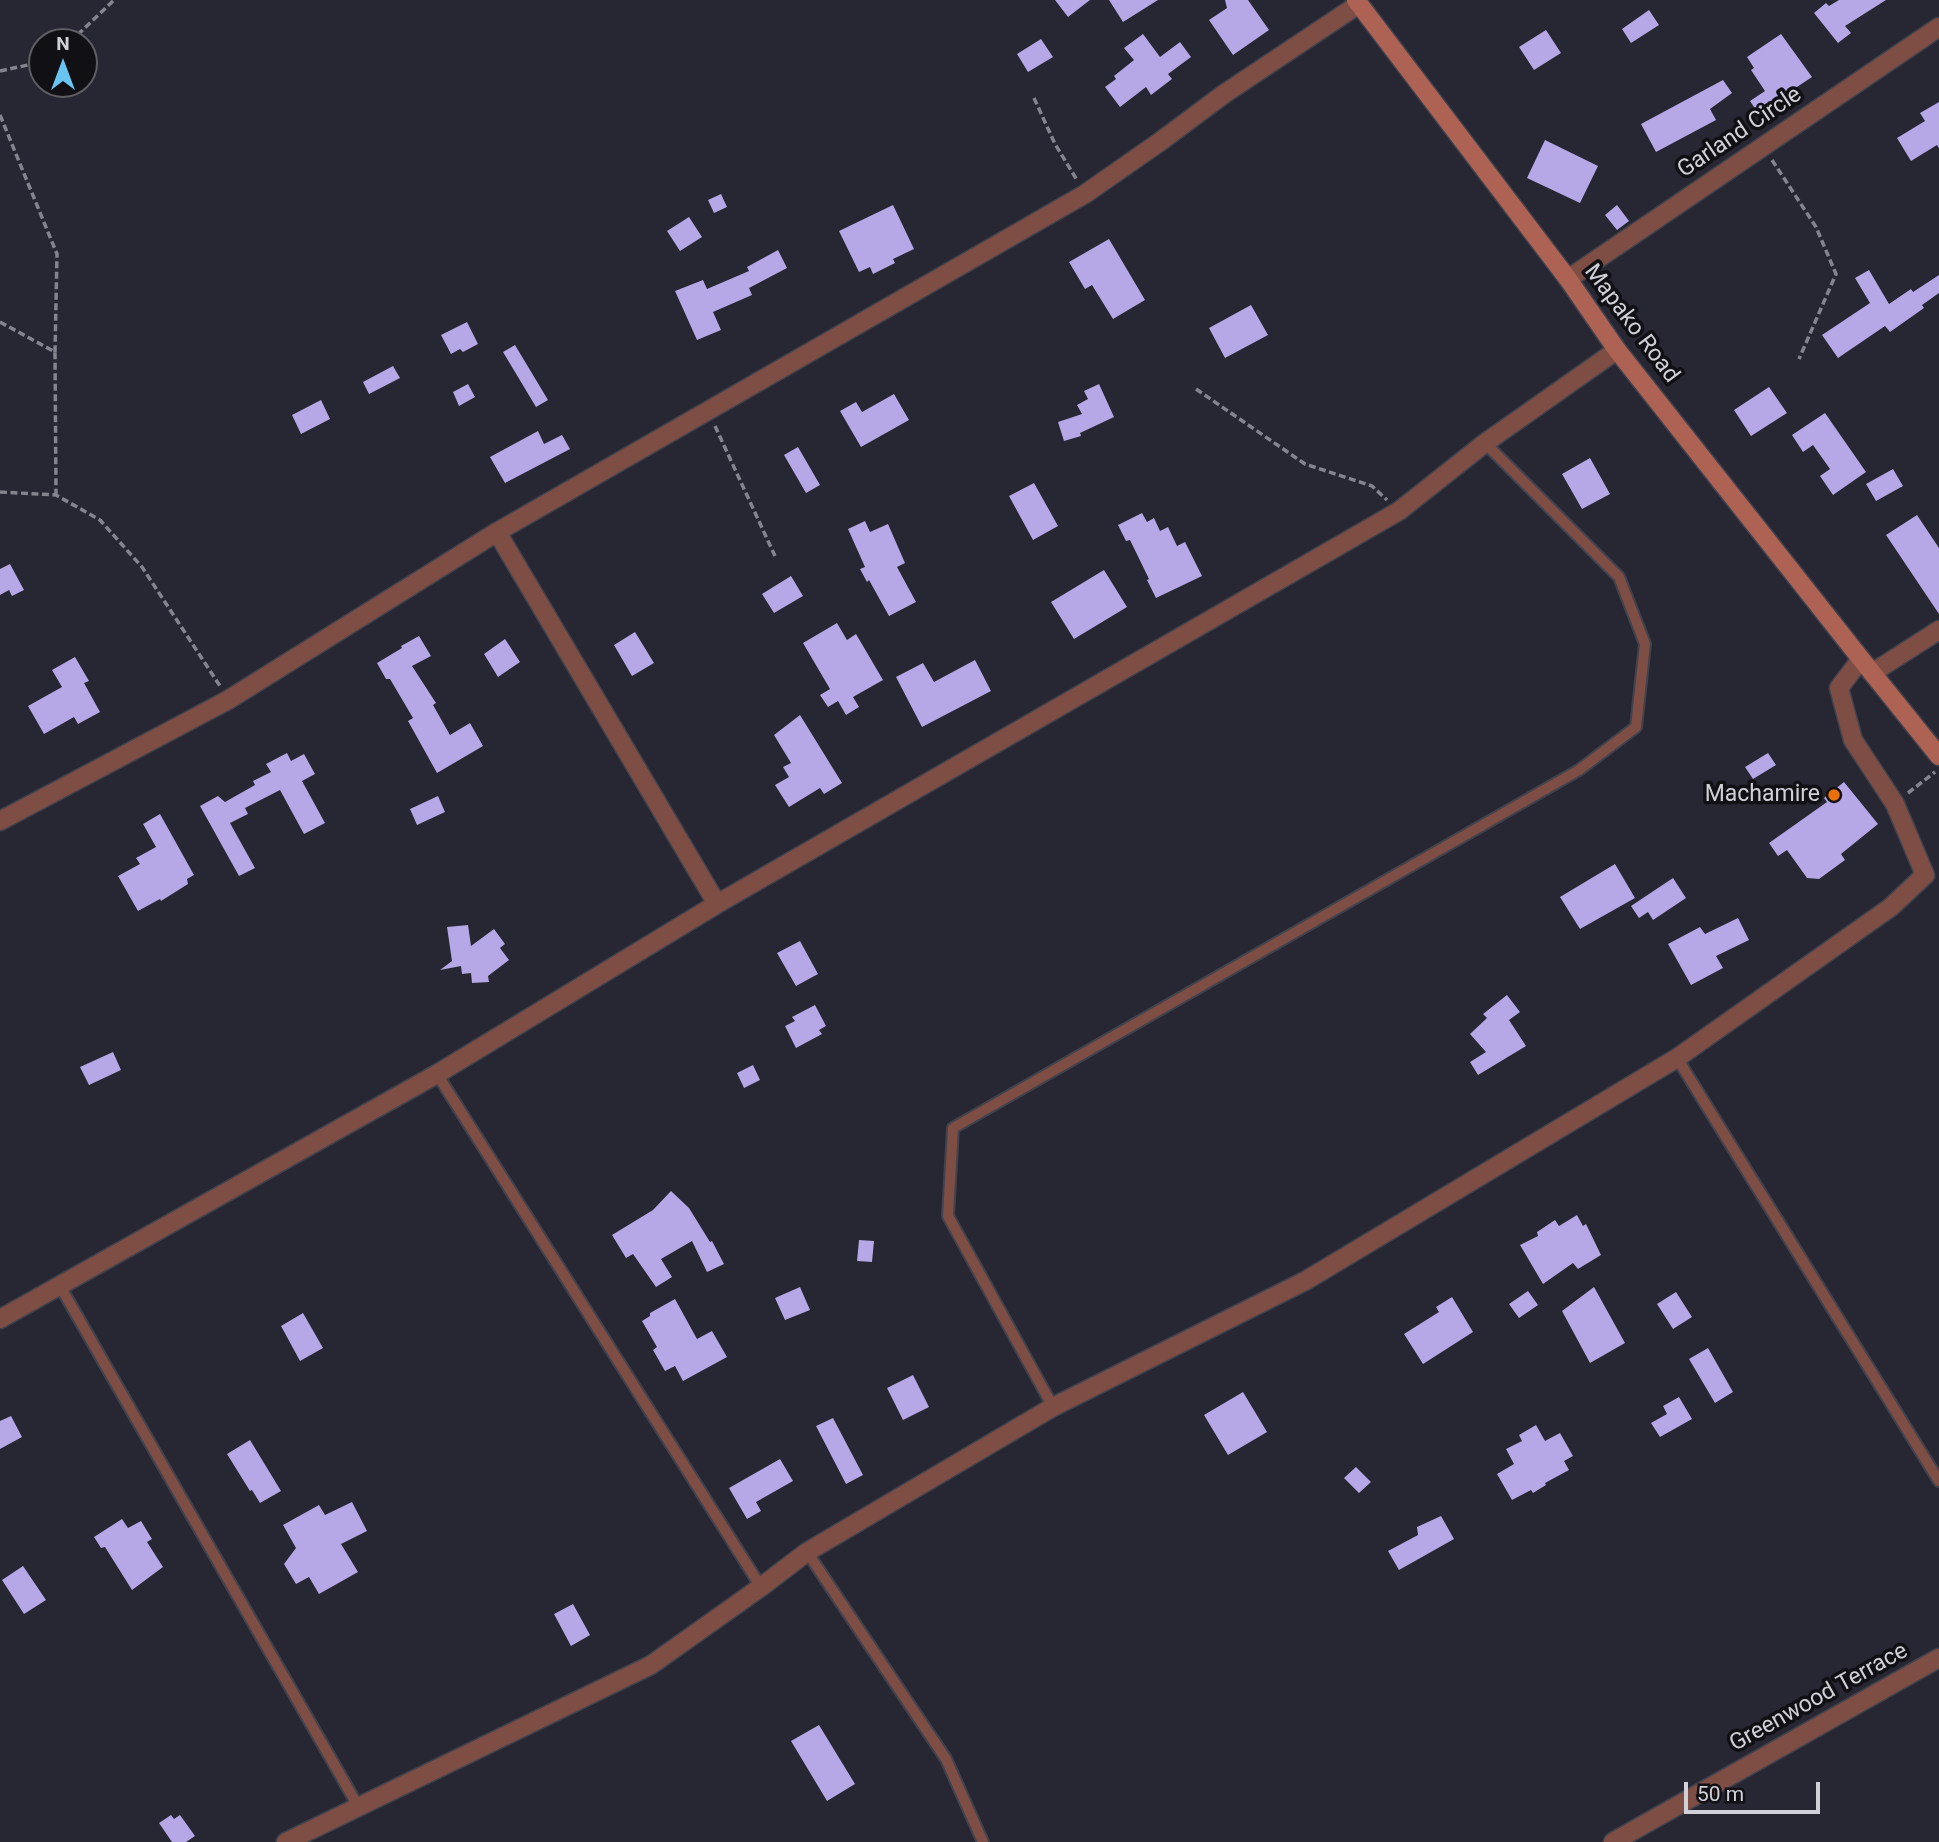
<!DOCTYPE html>
<style>
body{margin:0}
#map{position:relative;width:1939px;height:1842px;overflow:hidden;background:#262732;font-family:Roboto,sans-serif}
canvas{display:block}
.north{position:absolute;left:28px;top:28px;width:70px;height:70px;box-sizing:border-box;background:#101015;border:2px solid #5d5d63;border-radius:50%;rotate:0deg;font-size:19px;font-weight:700;line-height:28px;text-align:center;color:#d0d1d8}
.north::after{content:'';display:block;margin:auto;width:24px;height:32px;background:#68c4f0;clip-path:polygon(50% 0,100% 100%,50% 72%,0 100%)}
.scale{position:absolute;left:1684px;top:1782px;width:136px;height:32px;box-sizing:border-box;border:4px solid #d0d1d8;border-top:0;padding-left:9px;font-size:21px;line-height:24px;white-space:nowrap;color:#d0d1d8;-webkit-text-stroke:5px #101015;paint-order:stroke}
</style>
<div id="map">
<canvas width="1939" height="1842"></canvas>
<div class="north">N</div>
<div class="scale">50 m</div>
</div>
<script>
const ctx = document.querySelector('canvas').getContext('2d');
ctx.lineJoin = 'round';
function fillPath(path, color) { ctx.fillStyle = color; ctx.fill(path, 'evenodd'); }
function strokePath(path, color, width, dash) { ctx.strokeStyle = color; ctx.lineWidth = width; ctx.lineCap = dash ? 'butt' : 'round'; ctx.setLineDash(dash || []); ctx.stroke(path); }
function label(font, color, halo, rows, align = 'center') {
  ctx.font = font + ' Roboto,sans-serif'; ctx.lineWidth = 7; ctx.setLineDash([]); ctx.textBaseline = 'middle'; ctx.strokeStyle = halo; ctx.fillStyle = color; for (const [text, x, y, turn = 0] of rows) {
    ctx.save(); ctx.translate(x, y); ctx.rotate((+turn || 0) * Math.PI / 180); ctx.textAlign = isNaN(turn) ? turn : align; if (halo) ctx.strokeText(text, 0, 0); ctx.fillText(text, 0, 0); ctx.restore();
  }
}
const building = new Path2D(`
 M1055,0H1090L1068,17Z
 M1109,0H1158L1123,22Z
 M1225,0H1248L1269,30L1233,55L1209,20L1227,8Z
 M1839,0H1886L1845,26L1851,33L1838,43L1814,13L1826,3L1829,6Z
 M1649,10L1659,25L1631,43L1622,29Z
 M1546,30L1561,53L1534,70L1519,47Z
 M1143,34L1160,57L1180,42L1191,57L1168,74L1172,79L1151,95L1146,87L1120,107L1105,87L1116,79L1114,76L1134,60L1124,48Z
 M1781,34L1812,77L1758,113L1750,101L1765,91L1751,70L1754,68L1747,57Z
 M1041,39L1053,57L1028,72L1017,54Z
 M1723,80L1732,93L1710,109L1716,120L1656,152L1641,124Z
 M1939,102V148L1937,145L1911,161L1897,138L1925,121L1920,113Z
 M1545,140L1598,166L1580,203L1527,178Z
 M721,194L727,207L714,213L708,200Z
 M893,205L914,249L893,259L895,263L873,274L870,267L859,272L839,231Z
 M1617,205L1629,221L1617,230L1605,215Z
 M689,217L702,237L680,251L667,231Z
 M1109,239L1145,300L1113,319L1092,285L1085,289L1069,262Z
 M778,250L787,268L749,288L752,295L713,312L721,330L697,340L675,291L703,280L707,289L749,271L747,267Z
 M1869,270L1889,304L1911,289L1913,292L1939,275V293L1922,305L1924,308L1890,332L1885,326L1838,358L1822,335L1870,303L1855,278Z
 M1251,305L1268,335L1225,358L1209,328Z
 M467,322L478,344L463,352L460,349L451,354L441,335Z
 M515,345L548,400L536,407L503,352Z
 M393,366L400,378L369,394L363,382Z
 M468,384L475,397L459,406L453,392Z
 M1099,384L1114,417L1080,433L1081,436L1064,441L1058,422L1082,414L1077,405L1088,399L1084,391Z
 M1769,387L1787,413L1751,436L1734,410Z
 M894,394L909,420L861,447L840,411L856,402L862,412Z
 M321,400L330,419L301,434L292,415Z
 M1825,413L1866,472L1833,495L1820,476L1830,469L1813,445L1803,452L1792,435Z
 M538,431L544,444L562,435L570,449L505,483L490,457Z
 M798,447L820,485L806,493L784,455Z
 M1590,458L1610,494L1582,509L1562,474Z
 M1893,469L1903,486L1876,501L1866,484Z
 M1034,483L1058,526L1033,540L1009,496Z
 M1142,513L1147,522L1154,518L1160,531L1168,527L1177,546L1185,542L1202,576L1156,598L1147,580L1149,579L1130,540L1126,541L1118,525Z
 M1917,515L1939,548V614L1886,535Z
 M865,521L870,532L888,524L905,563L897,567L916,602L889,616L869,580L867,582L860,569L865,567L848,529Z
 M10,564L24,590L12,596L9,590L0,595V569Z
 M1104,570L1127,607L1074,639L1051,602Z
 M791,576L803,596L774,613L762,594Z
 M837,623L847,640L856,634L883,680L853,697L859,707L846,715L838,701L828,707L820,695L830,689L803,643Z
 M635,632L654,663L632,676L614,645Z
 M419,636L431,656L412,666L436,703L433,705L450,735L470,723L483,746L437,773L408,721L413,718L390,679H386L377,663L402,648L401,646Z
 M505,639L520,662L498,677L484,654Z
 M75,657L89,681L84,683L100,712L78,724L74,717L44,734L28,706L62,687L52,670Z
 M975,660L991,691L922,727L896,677L923,663L934,682Z
 M800,715L842,783L824,794L820,788L789,807L775,785L789,777L783,767L791,763L774,735Z
 M287,753L291,761L304,754L315,774L302,781L325,823L304,834L280,790L245,808L248,814L230,823L255,868L239,876L200,806L218,796L225,802L255,785L253,781L271,772L266,764Z
 M1768,753L1776,765L1753,779L1745,767Z
 M1844,782L1878,824L1841,854L1845,860L1819,879L1807,878L1787,850L1778,856L1769,843L1827,802L1824,798Z
 M438,796L445,812L417,825L410,809Z
 M160,814L194,875L187,879L188,884L161,901L160,899L138,911L118,876L140,864L136,858L156,847L143,824Z
 M1615,864L1635,898L1580,929L1560,897Z
 M1673,878L1686,898L1653,920L1648,912L1639,918L1631,906Z
 M1738,918L1749,940L1716,956L1723,968L1691,985L1668,944L1700,927L1705,934Z
 M468,925L471,946L494,929L505,944L500,948L509,960L488,976L489,982L472,983L471,973L462,974L461,966L440,970L452,961L447,927Z
 M800,941L818,974L796,986L777,953Z
 M1507,995L1520,1012L1509,1020L1526,1046L1478,1075L1470,1062L1486,1052L1470,1034L1487,1018L1483,1014Z
 M815,1005L826,1026L819,1030L822,1034L796,1048L785,1026L795,1021L792,1017Z
 M113,1052L121,1070L89,1085L80,1067Z
 M753,1065L760,1080L744,1088L737,1073Z
 M671,1191L689,1208L710,1242L712,1241L724,1264L707,1272L692,1241L661,1259L672,1277L656,1287L633,1254L626,1258L612,1235L653,1210Z
 M1577,1215L1583,1226L1586,1224L1601,1255L1578,1269L1573,1263L1543,1284L1520,1245L1538,1236L1537,1232L1555,1220L1559,1226Z
 M859,1240L874,1241L872,1262L857,1261Z
 M800,1287L810,1310L785,1320L775,1298Z
 M1594,1287L1625,1343L1590,1363L1562,1311Z
 M1528,1291L1538,1305L1519,1318L1509,1304Z
 M1676,1292L1692,1317L1673,1329L1657,1304Z
 M1452,1297L1473,1332L1423,1364L1404,1334L1439,1312L1436,1307Z
 M675,1299L697,1339L712,1331L727,1357L683,1381L675,1366L665,1371L653,1350L657,1347L642,1321L650,1316V1313Z
 M303,1313L323,1348L300,1361L281,1326Z
 M1708,1348L1733,1392L1715,1403L1689,1359Z
 M913,1375L929,1407L903,1420L887,1388Z
 M1243,1392L1267,1432L1228,1455L1204,1415Z
 M1679,1397L1692,1419L1660,1437L1651,1423L1667,1414L1663,1406Z
 M11,1416L22,1437L0,1449V1421Z
 M833,1418L863,1475L846,1484L816,1426Z
 M1536,1425L1545,1441L1560,1433L1573,1456L1564,1461L1569,1470L1545,1483L1546,1485L1533,1493L1531,1490L1512,1500L1497,1474L1514,1464L1506,1449L1522,1441L1519,1435Z
 M250,1440L281,1491L260,1503L252,1490L250,1491L227,1454Z
 M780,1459L793,1481L756,1502L761,1511L747,1519L729,1488Z
 M1356,1467L1371,1482L1359,1493L1344,1478Z
 M352,1502L367,1531L341,1544L358,1572L319,1594L309,1577L296,1584L284,1564L296,1548L283,1525L319,1505L325,1515Z
 M1441,1516L1454,1539L1399,1570L1388,1551L1418,1535L1417,1527Z
 M122,1519L128,1528L141,1521L152,1539L147,1542L163,1567L132,1590L105,1547L101,1548L94,1537Z
 M23,1566L46,1600L24,1614L2,1580Z
 M573,1604L590,1635L571,1646L554,1614Z
 M819,1725L855,1784L827,1801L791,1741Z
 M171,1815L174,1819L180,1815L195,1836L186,1842H172L159,1823Z`);
const path = new Path2D(`
 M70,42L114,0
 M0,71L42,62
 M1034,98L1055,144L1077,180
 M0,115L57,254L55,352
 M1772,160L1816,227L1836,274L1799,359
 M0,322L55,352L56,495
 M1196,389L1305,464L1372,486L1387,500
 M715,426L775,556
 M0,492L56,495L100,520L142,567L220,686
 M1908,793L1935,772`);
const lane = new Path2D(`
 M1677,1058L1939,1481
 M437,1074L761,1587
 M60,1286L358,1806
 M1053,1407L948,1216L953,1128L1579,770L1636,727L1645,644L1619,577L1485,443
 M807,1552L946,1759L983,1842`);
const street = new Path2D(`
 M1568,279L1939,27
 M497,532L717,904
 M1872,673L1939,630
 M0,821L228,700L497,532L1085,194L1161,141L1224,94L1359,4
 M0,1319L437,1074L717,904L1399,511L1485,443L1617,350
 M286,1842L651,1665L761,1587L807,1552L1053,1407L1305,1281L1677,1058L1891,907L1925,875L1895,804L1853,740L1839,688L1861,659
 M1613,1842L1939,1658`);
const secondary = new Path2D(`
 M1356,0L1568,279L1617,350L1861,659L1939,756`);
const markers = [
 [1834,795,7,"#e8710a"]
];
const streetNames = [
 ["Garland Circle",1740,133,-34],
 ["Mapako Road",1631,324,53],
 ["Greenwood Terrace",1819,1698,-29]
];
const poiNames = [
 ["Machamire",1820,795]
];
fillPath(building, '#b6a7e6');
strokePath(lane, '#41424d', 14);
strokePath(street, '#41424d', 21);
strokePath(secondary, '#41424d', 21);
strokePath(path, '#83848d', 3.5, [7, 3.5]);
strokePath(lane, '#7e4e44', 10);
strokePath(street, '#7e4e44', 18);
strokePath(secondary, '#ae6253', 18);
for (const [x, y, r, color] of markers) { const dot = new Path2D(); dot.arc(x, y, r, 0, 2 * Math.PI); ctx.fillStyle = color; ctx.fill(dot); strokePath(dot, '#101015', 2.5); }
label('23px', '#d0d1d8', '#101015', streetNames);
label('23px', '#d0d1d8', '#101015', poiNames, 'right');
</script>
